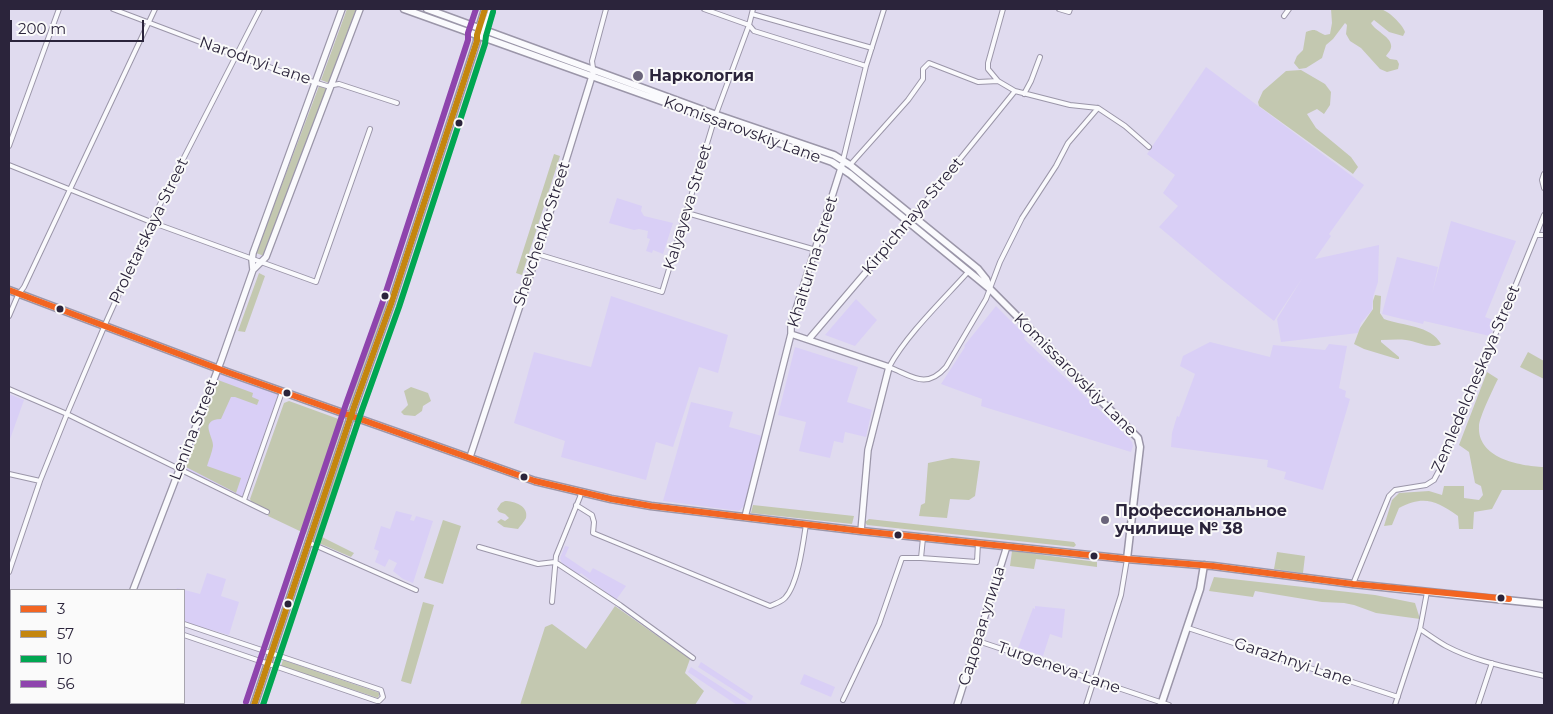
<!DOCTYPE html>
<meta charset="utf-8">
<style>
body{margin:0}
#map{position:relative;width:1553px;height:714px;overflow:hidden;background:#e0dbef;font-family:Montserrat,sans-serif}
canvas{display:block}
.frame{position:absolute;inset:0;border:10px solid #2b243b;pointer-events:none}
.legend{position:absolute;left:10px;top:589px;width:175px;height:115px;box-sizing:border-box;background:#fafafa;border:1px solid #a7a4ae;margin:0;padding:6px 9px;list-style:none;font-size:15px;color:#2b243b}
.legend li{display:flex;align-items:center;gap:10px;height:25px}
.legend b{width:25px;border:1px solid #a7a4ae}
.scale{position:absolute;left:10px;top:20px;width:134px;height:22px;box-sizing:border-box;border:2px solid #2b243b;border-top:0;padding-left:6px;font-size:15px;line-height:18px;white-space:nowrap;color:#2b243b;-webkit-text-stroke:4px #fafafa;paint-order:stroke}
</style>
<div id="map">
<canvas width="1553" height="714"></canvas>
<div class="frame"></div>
<ul class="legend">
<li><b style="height:6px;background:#f26522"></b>3</li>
<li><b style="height:6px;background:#c4860f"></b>57</li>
<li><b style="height:6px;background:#00a651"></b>10</li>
<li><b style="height:6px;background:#8e44ad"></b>56</li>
</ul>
<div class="scale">200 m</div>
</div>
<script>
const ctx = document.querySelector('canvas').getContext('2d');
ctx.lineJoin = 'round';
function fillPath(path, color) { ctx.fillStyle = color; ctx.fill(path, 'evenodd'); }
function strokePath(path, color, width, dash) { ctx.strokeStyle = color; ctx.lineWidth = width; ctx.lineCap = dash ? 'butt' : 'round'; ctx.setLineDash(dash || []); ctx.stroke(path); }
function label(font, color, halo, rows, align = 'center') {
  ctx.font = font + ' Montserrat,sans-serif'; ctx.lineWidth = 4; ctx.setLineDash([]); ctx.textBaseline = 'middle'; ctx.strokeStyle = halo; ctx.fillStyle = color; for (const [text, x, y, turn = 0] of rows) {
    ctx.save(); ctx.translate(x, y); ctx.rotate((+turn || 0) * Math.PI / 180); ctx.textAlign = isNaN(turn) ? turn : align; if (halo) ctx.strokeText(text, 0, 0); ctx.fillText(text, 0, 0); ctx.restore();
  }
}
const built = new Path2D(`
 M1206,67L1364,185L1329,234L1331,236L1315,259L1379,245L1378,282L1373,297L1372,310L1361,323L1358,333L1281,342L1277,319L1303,277L1274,321L1221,279L1159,227L1178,206L1163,193L1175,175L1147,154Z
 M617,198L642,206L641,211L644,216L673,223L663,254L653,250L652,253L646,251L650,239L647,238L648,231L639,229L634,230L609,223Z
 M1451,221L1516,241L1485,317L1496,321L1490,336L1424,321L1423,324L1382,314L1397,257L1438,267L1432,294Z
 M611,296L728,335L718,373L699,367L673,447L656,442L646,480L561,457L565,441L514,423L534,352L591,367Z
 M856,299L877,320L855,346L825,335Z
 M996,306L1025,335L1024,339L1127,436L1132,442L1133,446L1131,452L981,406L982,399L941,384L965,347L964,346Z
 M1210,342L1270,357L1273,345L1325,350L1329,344L1347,346L1339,388L1346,391L1345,397L1350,399L1323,490L1284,479L1286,472L1267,467L1268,460L1171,447L1172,433L1177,416L1179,417L1195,374L1180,366L1183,356Z
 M795,347L858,367L847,402L872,410L866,437L845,432L843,443L834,441L830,458L799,451L806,422L778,415Z
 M217,368L282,392L244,500L179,469Z
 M9,394L24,400L9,442Z
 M691,402L733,412L729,427L762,436L746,504L739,511L663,501Z
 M396,511L412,515L410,520L414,521L416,516L433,521L413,583L403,579L393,571L397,563L389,559L385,567L375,562L379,551L374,549L381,526L390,529Z
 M565,546L569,547L565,556L590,573L593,568L626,586L616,600L581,573L579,575L562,564L560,558Z
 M207,573L226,579L221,596L239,602L229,635L184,622V590H176L177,588L200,594Z
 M1035,606L1065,609L1062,638L1050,634L1043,656L1018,648L1033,608L1035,609Z
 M701,662L753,696L751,701L698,667Z
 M691,667L749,705H737L688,672Z
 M804,674L835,687L831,697L800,684Z`);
const green = new Path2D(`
 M347,9H356L329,83L321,80Z
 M1331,9C1347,9 1364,7 1380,9C1388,10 1403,25 1405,32L1403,36L1389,32L1374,20L1371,23C1375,31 1390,36 1391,45C1392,49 1388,53 1386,56L1390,59L1397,60L1399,64L1398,69L1387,72L1380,69L1361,48L1350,41L1346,34L1347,25L1345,23L1333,39L1326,45L1322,58L1306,68L1299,69L1294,63L1297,56L1303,50L1306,32C1317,28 1315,31 1325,35L1330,34L1332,23Z
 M1301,70L1325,84L1331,92L1330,105L1324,114L1317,109L1307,114L1316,128L1351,157L1358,167L1353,174L1259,106L1258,102L1263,91L1286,71Z
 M319,86L327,89L264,256L256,253Z
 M554,154L560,156L522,275L516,273Z
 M259,273L265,276L245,332L238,331Z
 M1375,295L1381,296L1380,313L1384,319C1402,326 1431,325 1441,344C1430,350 1417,341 1406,340C1398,339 1389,340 1381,340V342L1399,357V359H1397L1364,349L1354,344L1360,328L1373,309V301Z
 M382,302L386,304L350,404L345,402Z
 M1528,352L1544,361V379L1520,367Z
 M1487,372L1498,379C1493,389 1479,418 1479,426C1477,458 1519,466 1544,467V490H1502L1492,509L1474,512L1473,529H1459L1458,516C1436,501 1424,495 1399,508L1392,525L1384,526L1392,500L1399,493L1429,491L1442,495L1444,486H1464V498L1479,500L1483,495L1481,486L1475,483L1469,452L1459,445Z
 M218,380L253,393L252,397L259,400L257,405L235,397H231L221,419C198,420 214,437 213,446C212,453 209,459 207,466L241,478L236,493L186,467Z
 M411,387L428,393L431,401L423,406L422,411L415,416L404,415L401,412L408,405L404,391Z
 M289,401L344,421L306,534L268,516L269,511L252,503L250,499L284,403Z
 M349,435L354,436L320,536L354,553L351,557L314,541Z
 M952,458L980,461L975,496L969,500L950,499L947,518L919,516L921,505L925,503L928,463Z
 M505,501C514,501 529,506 526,518C524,522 520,526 518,529L504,527L497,522L501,519L505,521L509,518L505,514L499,512L497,509L501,503Z
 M753,505L854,516L852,524L751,513Z
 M869,519L1074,542L1076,545L1074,547L867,525L865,522Z
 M443,520L461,526L443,584L424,578Z
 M1012,551L1097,562V567L1036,559L1034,569L1010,566Z
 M1277,552L1305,556L1303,573L1274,569Z
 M1214,577L1375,595L1415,603L1420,619L1376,613L1354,605L1344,603L1322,602L1255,591L1253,597L1209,591Z
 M423,602L434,605L411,684L401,681Z
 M615,606L690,659L685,673L704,691L695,705H520L545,627L552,624L586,649Z
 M283,660L380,693L378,698L281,666Z`);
const street = new Path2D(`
 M113,9L237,56L307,80L327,86L339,84L397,103
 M704,9L749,25L754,31L866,66
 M1059,9L1069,12L1070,9
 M752,14L872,48
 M1284,16L1289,9
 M593,68L592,61L606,9
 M998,81L988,69V63L1003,9
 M1024,94L1031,81L1040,57
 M9,146L59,9
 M843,160L866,66L884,9
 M9,165L151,222L316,282L370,129
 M850,165L908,100L923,79V69L929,63L978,82L998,81L1015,91L1070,105L1098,108L1125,126L1149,147
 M1544,174L1542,180L1544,188
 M687,213L816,250
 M913,217L1015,91
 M1536,235L1544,215
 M537,254L662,292L716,114L749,25L753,9
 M968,272C943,300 907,334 889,367C912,376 926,390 946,367L986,299L1000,262L1022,218L1056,166L1068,143L1098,108
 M9,316L18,295L24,287L155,9
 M9,389L67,414L267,512
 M9,474L40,481
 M244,500L282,392
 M576,505L592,515L594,522L593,533L770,606C775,604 781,602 785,598C798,584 803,544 806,524
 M310,543L416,590
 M479,547L538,564L555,562L620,605L693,658
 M921,558L923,538
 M9,572L40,481L67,414L107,320L151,222L260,9
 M1353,584L1389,496L1395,490L1426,485L1434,480L1442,465L1536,235H1544
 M9,601H11
 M552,602L556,556L580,497L581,491
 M184,624L381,690L383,697L379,701H377L184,635
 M1188,628L1398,697
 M1420,629C1429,635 1437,641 1446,646C1476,662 1512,668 1544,676
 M978,641L1169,705
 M9,691L11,692
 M843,700L879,624L902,558H921L977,562L978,543
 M42,703L49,705
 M1086,705L1121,595L1127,559
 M1395,705L1420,629L1427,592
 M1478,705L1492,663`);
const secondary = new Path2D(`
 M253,270L266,257L360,9
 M791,334L889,367L868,450L861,531
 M809,339L908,223
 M470,457L537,254L593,73
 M745,517L791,334V325L842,165
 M133,590L221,361L253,270L252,260L253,253L342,9
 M88,705L89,703
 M957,705L1007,546`);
const primary = new Path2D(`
 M404,9L832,162L850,174L990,289L1138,438L1140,447L1127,559
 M427,9L711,113L834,155L850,165L978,269L986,279L989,286
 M484,32L492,9
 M9,290L227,372L535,481L611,499L651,506L861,531L1127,559L1213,566L1353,584L1544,604
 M254,705L354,407L391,304L477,41V35L485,9
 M1161,705L1200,589L1204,565`);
const bus1 = new Path2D(`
 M9,290L227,372L535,481L611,499L651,506L861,531L1127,559L1213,566L1353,584L1509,599`);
const bus2 = new Path2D(`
 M254,705L354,407L391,304L477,41V35L485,9`);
const bus3 = new Path2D(`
 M263,705L362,410L399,307L485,44L486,36L493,12`);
const bus4 = new Path2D(`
 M246,702L346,404L383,301L468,40V33L476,9`);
const markers = [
 [638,76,6,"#6a647a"],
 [459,123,4.5,"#2b243b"],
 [385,296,4.5,"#2b243b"],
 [60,309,4.5,"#2b243b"],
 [287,393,4.5,"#2b243b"],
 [524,477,4.5,"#2b243b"],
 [1105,520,5,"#6a647a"],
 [898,535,4.5,"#2b243b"],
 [1094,556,4.5,"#2b243b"],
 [1501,598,4.5,"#2b243b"],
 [288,604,4.5,"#2b243b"]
];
const streetNames = [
 ["Narodnyi Lane",255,61,19],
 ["Komissarovskiy Lane",742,130,20],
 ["Kalyayeva Street",688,207,-73],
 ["Kirpichnaya Street",913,216,-50],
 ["Proletarskaya Street",149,231,-64],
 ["Shevchenko Street",542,234,-72],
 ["Khalturina Street",813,262,-73],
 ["Komissarovskiy Lane",1075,375,45],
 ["Zemledelcheskaya Street",1476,379,-67],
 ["Lenina Street",194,430,-69],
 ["Садовая улица",982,626,-73],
 ["Garazhnyi Lane",1293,662,18],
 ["Turgeneva Lane",1059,668,19]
];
const poiNames = [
 ["Наркология",649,76],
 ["Профессиональное",1115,511],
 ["училище № 38",1115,529]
];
fillPath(built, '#d9cff6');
fillPath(green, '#c3c8b0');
strokePath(street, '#9b96a9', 6);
strokePath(secondary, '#9b96a9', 8);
strokePath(primary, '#9b96a9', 9);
strokePath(street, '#fafafd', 4);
strokePath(secondary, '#fafafd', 5.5);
strokePath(primary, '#fafafd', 6);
strokePath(bus1, '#f26522', 6);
strokePath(bus2, '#c4860f', 6);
strokePath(bus3, '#00a651', 6);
strokePath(bus4, '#8e44ad', 6);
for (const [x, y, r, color] of markers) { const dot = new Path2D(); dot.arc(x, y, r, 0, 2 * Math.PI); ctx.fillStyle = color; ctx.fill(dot); strokePath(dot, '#fafafa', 2); }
label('16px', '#2b243b', '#fafafa', streetNames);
label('bold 16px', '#2b243b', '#fafafa', poiNames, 'left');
</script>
